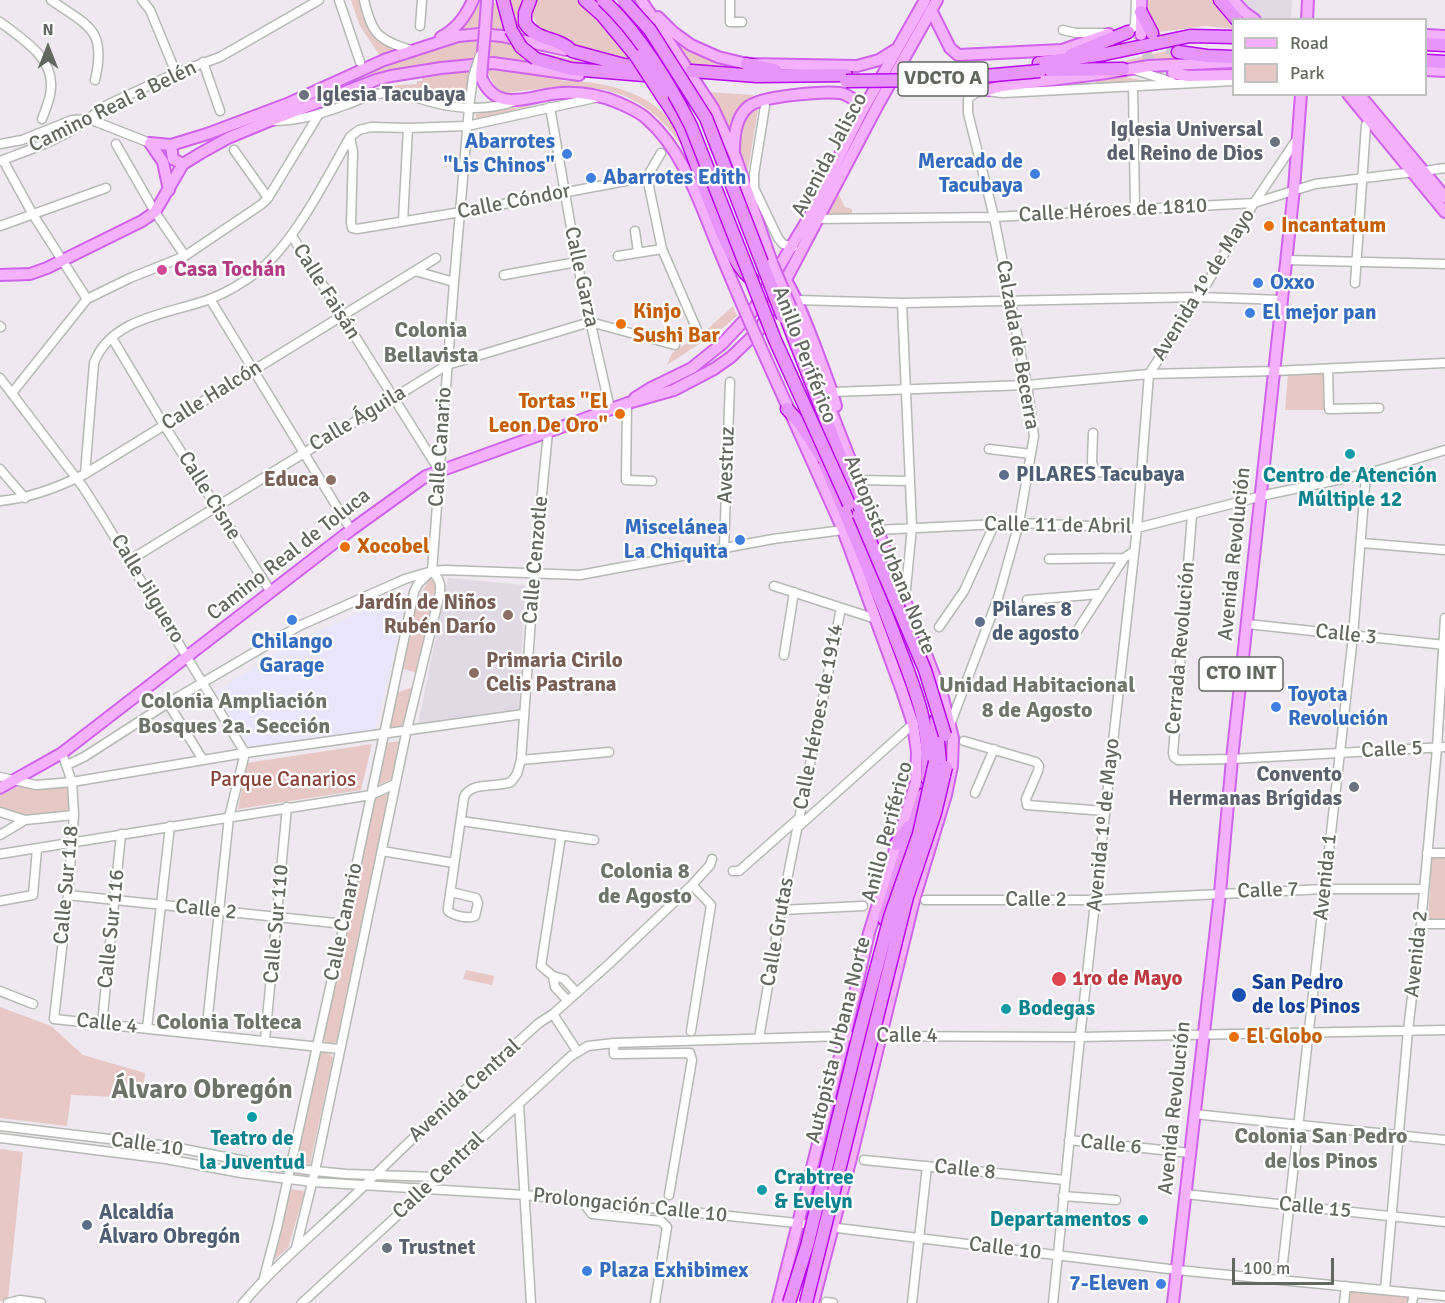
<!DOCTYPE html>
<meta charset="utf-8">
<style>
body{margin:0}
#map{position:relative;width:1445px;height:1303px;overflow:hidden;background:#efe8f0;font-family:Signika,sans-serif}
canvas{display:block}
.legend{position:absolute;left:1232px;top:18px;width:195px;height:78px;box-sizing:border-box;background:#fff;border:2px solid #c0c2bf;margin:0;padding:8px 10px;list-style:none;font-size:18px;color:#62675f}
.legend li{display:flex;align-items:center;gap:12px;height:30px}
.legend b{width:30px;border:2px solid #c0c2bf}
.north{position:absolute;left:18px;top:18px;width:60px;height:60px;-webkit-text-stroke:4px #fff;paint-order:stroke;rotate:0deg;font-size:16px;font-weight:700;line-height:24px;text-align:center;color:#62675f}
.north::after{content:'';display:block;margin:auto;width:21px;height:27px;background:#62675f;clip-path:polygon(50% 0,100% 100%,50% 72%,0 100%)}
.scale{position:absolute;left:1232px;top:1258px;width:102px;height:27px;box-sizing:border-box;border:3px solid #62675f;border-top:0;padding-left:8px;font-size:18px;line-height:21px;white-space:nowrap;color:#62675f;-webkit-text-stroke:4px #fff;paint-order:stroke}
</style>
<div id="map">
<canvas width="1445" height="1303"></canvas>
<ul class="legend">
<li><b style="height:8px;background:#f5b0fc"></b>Road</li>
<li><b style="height:16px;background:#e7c8c5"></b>Park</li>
</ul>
<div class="north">N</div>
<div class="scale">100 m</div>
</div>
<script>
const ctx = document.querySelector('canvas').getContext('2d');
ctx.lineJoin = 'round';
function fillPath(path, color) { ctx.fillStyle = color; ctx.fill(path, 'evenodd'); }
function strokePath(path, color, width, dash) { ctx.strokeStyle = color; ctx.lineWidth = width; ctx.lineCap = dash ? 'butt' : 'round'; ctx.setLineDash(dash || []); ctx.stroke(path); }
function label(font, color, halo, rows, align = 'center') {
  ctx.font = font + ' Signika,sans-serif'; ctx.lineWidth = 4.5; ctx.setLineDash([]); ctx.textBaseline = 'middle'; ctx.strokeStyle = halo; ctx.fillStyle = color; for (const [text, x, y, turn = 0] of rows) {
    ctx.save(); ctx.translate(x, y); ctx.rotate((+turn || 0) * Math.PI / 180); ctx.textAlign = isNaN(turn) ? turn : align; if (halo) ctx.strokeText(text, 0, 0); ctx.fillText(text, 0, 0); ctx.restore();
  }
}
const education = new Path2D(`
 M1238,0H1292L1291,18L1290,19H1264Z
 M448,578L525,585L519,711L418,724Z`);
const medical = new Path2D(`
 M405,594L391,668L375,730L250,748L216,692L299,639Z`);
const green = new Path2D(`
 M351,0H360C364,21 373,44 396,50L380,56L360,26Z
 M509,0H525L533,36L519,34Z
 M537,0H576L598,18L631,59L569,43L539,30L532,13Z
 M1146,0H1216L1233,22V29L1206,26L1159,32C1149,22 1145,14 1146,0Z
 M477,3H498L507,33L450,35Z
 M664,30C687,47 709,60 737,69L689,66Z
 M470,39L512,43L532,62L496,61L386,75L331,92C350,81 370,73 391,65C417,55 442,44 470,39Z
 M1179,48L1187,60L1119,62Z
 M533,51L609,67H579Z
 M489,68H505L562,77V81C603,80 658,93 679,133C682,138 684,145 686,151C635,76 584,83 504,93L495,86L489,75L470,76L464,104L394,88L368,91L384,86L417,84V81H422V78Z
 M1125,77L1151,82L1096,85V79Z
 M707,92L754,95C740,106 731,119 727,137Z
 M759,103L746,181C736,144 728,132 759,103Z
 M540,104L476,120V114Z
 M838,193L845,207L852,209V214H826Z
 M733,306L737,316L719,331L667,365L672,353L703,333Z
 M1324,372L1325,410H1285L1288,374Z
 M430,578L435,581L436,584L417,673L401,668L414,607Z
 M411,688L413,690L405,725L389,729L395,693Z
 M401,741L394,778L376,786L384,743Z
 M372,744L361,790L238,809L247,763Z
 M69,783L73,814L26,819L0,811V796L21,785Z
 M390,793L337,1041L333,1044L321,1040L373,799Z
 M1432,854H1445V922H1428Z
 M466,970L494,976L492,985L463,979Z
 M0,1007L51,1026L83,1055L145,1073L142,1098L71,1095L67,1126L0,1118Z
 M322,1052L330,1054L333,1058L310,1164L293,1161L319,1053Z
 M0,1149L23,1152L8,1299L0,1301Z
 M287,1189L305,1191L288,1248L274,1260Z
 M1350,1291L1416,1297L1415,1303H1349Z`);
const majorTunnel = new Path2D(`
 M1141,39C1144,58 1156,66 1173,73`);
const highwayTunnel = new Path2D(`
 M1154,36L1164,46L1178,52`);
const minor = new Path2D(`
 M51,0C88,26 107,29 95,80
 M142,0L150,10L176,73
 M339,0L360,62
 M364,0C372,34 378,40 411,50
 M730,0V22H742
 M0,22C21,38 53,57 51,87C51,98 46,108 42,119
 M420,26L422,0
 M1063,30L1076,33H1106
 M1128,32L1135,26L1136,0
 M203,62L220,111
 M1132,69L1172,82
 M1133,86L1135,209
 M765,106L754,174V188L778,238L783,244L793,247
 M550,107L577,262L610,409
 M275,121C302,121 326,112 351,103C359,100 368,95 377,94C399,90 418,99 439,104C466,110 490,110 516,101
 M350,137L353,152L351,223L352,228L357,229L461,212L647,177L661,153
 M0,144L22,140L72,120L89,119L150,143
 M116,144L155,212L185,256
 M234,150L268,198
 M3,160L32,213L87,299
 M0,161C26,151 54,142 77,127C88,121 96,111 107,105L176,73L220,57L319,0
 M1424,171L1445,168
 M647,177L662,249L697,330
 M813,218L817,219L994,217L1254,203L1315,184L1414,172
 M403,221L408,128
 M0,226L106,188
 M635,231L638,252
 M292,236L439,470
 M618,256L662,249
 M1286,260L1445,264
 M415,271L454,282
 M504,275L577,262
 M1355,283L1366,125
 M210,299L351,530
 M796,300L902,303L1199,297L1282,300
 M902,303L912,527L905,599
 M0,326L1,327
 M112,338L164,425L271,592
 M1328,369L1329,409L1379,408
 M0,378L83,487L101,515L245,753L229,817L206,1034
 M832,392L1027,385L1149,374L1275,371L1445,363
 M12,393L87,299L130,278L185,256L262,204L268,198L319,114
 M627,404L626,480L652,481
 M1093,433L1092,463L1096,472L1141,475
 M989,449L1031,454
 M0,469L25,498
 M85,474L94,363C111,317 170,314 210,299C228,292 246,281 261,269C297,238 326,179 350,137L359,130L371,127L408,128L467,126L599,97
 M858,480L910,481
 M0,501C30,498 59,487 85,474L436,258
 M1192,515L1173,753L1174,757L1178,760L1232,759L1445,747
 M876,530L1019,523L1137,528L1270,494L1366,474L1445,450
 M1362,543L1445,550
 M724,548L730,382
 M1049,559L1124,558
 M130,560L447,365L590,322L675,345
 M774,586L876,619
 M1027,600L1100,594
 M1247,624L1445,645
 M939,627L964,591L995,523
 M1051,636L1075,634L1124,558L1133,552
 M784,655L794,592
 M168,703L203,760
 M950,725L998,598L1019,523L1034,436L1027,385L994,217L968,113V99C979,87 989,92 1003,93L1234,81
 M964,741L1036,762L1039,766L1038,771L1026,799L1027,805L1105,811
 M62,753L72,782L74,815L68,895L54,1019L339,1049
 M521,760L609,752
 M67,765L84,757L168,703L299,626L405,579L432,571L445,570L580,575L773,539L843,530
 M0,777L36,785L72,782L245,753L524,714
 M975,793L994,749
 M0,812L25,820
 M461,821L594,840
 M798,827L913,724
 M0,835L25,820L74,815
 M561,836L541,966L553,976L564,979L577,993
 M382,851L454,863
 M1427,853H1445
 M0,854L371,795L395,784
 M733,871H739L800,817
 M451,892L476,898L478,903L475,916C468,919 454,916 448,911V908L464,797C471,781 497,788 511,782L517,774L521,760L534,576L548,432
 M68,895L344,924
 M925,900H1096L1325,889H1424
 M0,901L33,895L37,849
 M781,910L863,906
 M1421,924H1445
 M553,976L555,987L568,1001
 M0,991L33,1004
 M553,1014L577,1051
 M102,1024L121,834
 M147,1028L170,826
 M691,1031L711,905L692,885
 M759,1038L781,910L841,608
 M265,1040L287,807
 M614,1043V1054L690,1053L692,1060L669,1195
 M519,1104L531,1303
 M1194,1114L1445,1140
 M0,1126L168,1146L246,1161L315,1171L346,1174L437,1177
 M0,1138L166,1159L241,1173L313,1182L525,1195L797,1223L1177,1270L1445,1296
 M1069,1140L1190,1153
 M864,1160L1065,1180
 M1185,1194L1445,1222
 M1063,1196L1116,1200
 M582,1201L592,1214L661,1221L667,1227L655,1303
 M296,1248L315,1171L407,729L440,593C441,583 439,579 432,571L454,282L469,108L473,77
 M264,1278L277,1228L344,924L414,592L418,584L429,573
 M1281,1280L1353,636L1366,474
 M1385,1290L1408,1030L1421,924L1437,748L1445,618
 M826,1302L833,1303
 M8,1303L20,1300L41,1303
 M243,1303C280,1260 324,1225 365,1185C421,1129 480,1076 539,1023L553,1014L609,964L692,885L710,865L712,859
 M302,1303L571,1056L588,1046L614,1043L845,1036L1080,1037L1445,1030
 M912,1303L927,1166
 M1053,1303L1080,1037L1137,528L1149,374L1199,297L1254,203L1297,139
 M1344,1303L1346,1286
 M1412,1303L1414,1293`);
const major = new Path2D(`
 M641,0L713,108L735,156L772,263
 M1233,0L1244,12L1255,20
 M931,10L950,48L958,55L1062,50L1109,34
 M658,17L673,32L691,45L718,57L747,64L857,66L879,60L895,50
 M1307,20L1308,0
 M485,30L487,0
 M1141,35V0
 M1426,35L1445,36
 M441,37C457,29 466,16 473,0
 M1426,70L1445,71
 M1173,73L1188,76L1234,75
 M481,77C497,115 530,95 561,93C580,92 601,95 619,103C628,107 640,112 647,119C678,146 694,187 709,225C720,253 732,281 744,309
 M988,90L1002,86L1099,74L1149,66L1234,62
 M1348,94L1445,212
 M1359,94L1445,197
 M150,143L171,145L207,134L287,104L384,60L458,36L480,34L502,36L566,50
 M150,143L163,162L169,190
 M171,145L173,159L183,164
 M734,150C734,135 736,117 748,107C760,96 824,91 840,93C847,94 852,98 857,102L861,113
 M0,275L30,274L47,268L142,221L155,212L183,164L201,153L228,138L269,121L376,80L391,76L441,68L493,63L579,75
 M783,277C794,285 825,373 832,392L836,406
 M791,308L943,698L953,738L952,766L946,795L914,900L851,1158L813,1303
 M758,341L843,530L902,691L913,724L917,752L916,782L869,933L845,1036L778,1303
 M635,398L651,388L692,368L723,343L752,312L809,217L861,113L925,0
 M0,788L62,753L351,530L426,476L628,403L674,390L714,369L731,357L760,329L879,103L937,0
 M1173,1303L1220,893L1232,759L1294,189L1301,94`);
const highway = new Path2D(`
 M503,0L511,30
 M530,0L525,13V23C536,41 559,37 572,51L624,65L650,68
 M585,0L602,15L636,56
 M1220,0L1237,20
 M1141,12L1152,33
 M1426,44L1445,45
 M1178,52L1207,56L1234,57
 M1071,55L1128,32
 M536,59L571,69L644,75
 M1426,61L1445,62
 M1039,63L1105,54L1190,36L1234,37
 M747,64L775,70
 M1050,70L1123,69
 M692,71L757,76L846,75
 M662,96C669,106 676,116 682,128C697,159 725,263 752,279
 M787,320L866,523
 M787,409L800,423L822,457
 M825,464C848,519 871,574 892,629C910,677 933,726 927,778
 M895,577L898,601
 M936,720L940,762L939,774
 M896,844L909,827
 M884,919L923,795`);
const minorBridge = new Path2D(`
 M473,77L480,55`);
const majorBridge = new Path2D(`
 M481,77L485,30
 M772,263L791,308
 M744,309L758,341`);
const highwayBridge = new Path2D(`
 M603,0C638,32 670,84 691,126L775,340L849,504
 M623,0L650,30L706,118L783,317
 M511,30L521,47L536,59
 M636,56L662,96
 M846,81L938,80L1040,71
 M859,515L925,670L945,735
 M789,1303L807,1246L860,1030L890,917L919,834L935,762
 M806,1303L907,897L935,813L946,767`);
const markers = [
 [304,95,6,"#6b7280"],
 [1275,142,6,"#6b7280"],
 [567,154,6,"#3f7fe0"],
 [1035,174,6,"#3f7fe0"],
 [591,178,6,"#3f7fe0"],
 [1269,226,6,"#e8710a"],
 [162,270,6,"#d1479c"],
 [1258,283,6,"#3f7fe0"],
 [1250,313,6,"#3f7fe0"],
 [621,324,6,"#e8710a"],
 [620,414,6,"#e8710a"],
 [1350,454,6,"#0f9aa8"],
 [1004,475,6,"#5c6f8a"],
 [331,480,6,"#8d6e63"],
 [740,540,6,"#3f7fe0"],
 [345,547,6,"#e8710a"],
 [508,615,6,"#8d6e63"],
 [292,620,6,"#3f7fe0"],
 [980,622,6,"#5c6f8a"],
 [474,673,6,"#8d6e63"],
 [1276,707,6,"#3f7fe0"],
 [1354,787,6,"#6b7280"],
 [1059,979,8,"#e0444e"],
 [1239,995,8,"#1a4fb4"],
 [1006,1009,6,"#0f9aa8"],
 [1234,1037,6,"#e8710a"],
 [252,1117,6,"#0f9aa8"],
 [762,1190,6,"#0f9aa8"],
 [1143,1220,6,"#0f9aa8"],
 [87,1225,6,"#5c6f8a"],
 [387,1248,6,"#6b7280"],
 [587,1271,6,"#3f7fe0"],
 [1161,1284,6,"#3f7fe0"]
];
const shields = [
 [943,79,90],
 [1241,674,84]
];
const shieldNames = [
 ["VDCTO A",943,79],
 ["CTO INT",1241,674]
];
const worshipNames = [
 ["Iglesia Tacubaya",316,95],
 ["Iglesia Universal",1263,130,"right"],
 ["del Reino de Dios",1263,154,"right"],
 ["Convento",1342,775,"right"],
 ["Hermanas Brígidas",1342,799,"right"],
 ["Trustnet",399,1248]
];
const streetNames = [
 ["Camino Real a Belén",113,107,-26],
 ["Avenida Jalisco",830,155,-62],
 ["Calle Cóndor",514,202,-11],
 ["Calle Héroes de 1810",1113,211,-3],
 ["Calle Garza",581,277,78],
 ["Avenida 1º de Mayo",1204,285,-58],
 ["Calle Faisán",326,292,58],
 ["Calzada de Becerra",1017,345,80],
 ["Anillo Periférico",804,355,69],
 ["Calle Halcón",212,396,-32],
 ["Calle Águila",358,419,-31],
 ["Calle Canario",441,447,-86],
 ["Avestruz",727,465,-88],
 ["Calle Cisne",209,496,58],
 ["Calle 11 de Abril",1058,526,1],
 ["Avenida Revolución",1235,554,-84],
 ["Camino Real de Toluca",289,555,-38],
 ["Autopista Urbana Norte",889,555,68],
 ["Calle Cenzotle",536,560,-85],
 ["Calle Jilguero",147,589,59],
 ["Calle 3",1346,635,6],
 ["Cerrada Revolución",1181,648,-85],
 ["Calle Héroes de 1914",819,717,-79],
 ["Calle 5",1392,750,-3],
 ["Avenida 1º de Mayo",1104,825,-84],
 ["Anillo Periférico",888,832,-75],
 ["Avenida 1",1326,877,-84],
 ["Calle Sur 118",67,885,-85],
 ["Calle 7",1268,891,-2],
 ["Calle 2",1036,900],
 ["Calle 2",206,910,6],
 ["Calle Canario",344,922,-78],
 ["Calle Sur 110",277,924,-85],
 ["Calle Sur 116",112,929,-84],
 ["Calle Grutas",778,932,-80],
 ["Avenida 2",1417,954,-84],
 ["Calle 4",107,1024,6],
 ["Calle 4",907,1036],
 ["Autopista Urbana Norte",839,1040,-76],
 ["Avenida Central",465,1091,-42],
 ["Avenida Revolución",1175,1108,-84],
 ["Calle 10",147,1145,8],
 ["Calle 6",1111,1145,6],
 ["Calle 8",965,1170,6],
 ["Calle Central",439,1176,-43],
 ["Prolongación Calle 10",630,1206,6],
 ["Calle 15",1315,1208,6],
 ["Calle 10",1005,1249,7]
];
const shopNames = [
 ["Abarrotes",555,142,"right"],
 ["\"Lis Chinos\"",555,166,"right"],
 ["Mercado de",1023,162,"right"],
 ["Tacubaya",1023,186,"right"],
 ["Abarrotes Edith",603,178],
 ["Oxxo",1270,283],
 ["El mejor pan",1262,313],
 ["Miscelánea",728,528,"right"],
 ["La Chiquita",728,552,"right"],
 ["Chilango",292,642,"center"],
 ["Garage",292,666,"center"],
 ["Toyota",1288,695],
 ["Revolución",1288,719],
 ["Plaza Exhibimex",599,1271],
 ["7-Eleven",1149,1284,"right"]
];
const foodNames = [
 ["Incantatum",1281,226],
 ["Kinjo",633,312],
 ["Sushi Bar",633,336],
 ["Tortas \"El",608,402,"right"],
 ["Leon De Oro\"",608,426,"right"],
 ["Xocobel",357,547],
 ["El Globo",1246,1037]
];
const hotelNames = [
 ["Casa Tochán",174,270]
];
const serviceNames = [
 ["PILARES Tacubaya",1016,475],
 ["Pilares 8",992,610],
 ["de agosto",992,634],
 ["Alcaldía",99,1213],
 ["Álvaro Obregón",99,1237]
];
const cultureNames = [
 ["Centro de Atención",1350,476],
 ["Múltiple 12",1350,500],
 ["Bodegas",1018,1009,"left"],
 ["Teatro de",252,1139],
 ["la Juventud",252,1163],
 ["Crabtree",774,1178,"left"],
 ["& Evelyn",774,1202,"left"],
 ["Departamentos",1131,1220,"right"]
];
const educationNames = [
 ["Educa",319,480],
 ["Jardín de Niños",496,603],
 ["Rubén Darío",496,627],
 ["Primaria Cirilo",486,661,"left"],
 ["Celis Pastrana",486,685,"left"]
];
const parkNames = [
 ["Parque Canarios",283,780]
];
const healthNames = [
 ["1ro de Mayo",1072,979]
];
const transitNames = [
 ["San Pedro",1252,983],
 ["de los Pinos",1252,1007]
];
const neighbourhoodNames = [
 ["Colonia",431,331],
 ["Bellavista",431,356],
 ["Unidad Habitacional",1037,686],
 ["8 de Agosto",1037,711],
 ["Colonia Ampliación",234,702],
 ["Bosques 2a. Sección",234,727],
 ["Colonia 8",645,872],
 ["de Agosto",645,897],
 ["Colonia Tolteca",229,1023],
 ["Colonia San Pedro",1321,1137],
 ["de los Pinos",1321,1162]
];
const districtNames = [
 ["Álvaro Obregón",202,1091]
];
fillPath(education, '#e1d9e3');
fillPath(medical, '#e9e6fb');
fillPath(green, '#e7c8c5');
strokePath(majorTunnel, '#ccc8cc', 10, [10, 5]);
strokePath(highwayTunnel, '#ccc8cc', 12, [12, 6]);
strokePath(minor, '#b4b9b3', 11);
strokePath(major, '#d063ed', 14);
strokePath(highway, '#b708f0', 15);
strokePath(minor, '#fff', 8);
strokePath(major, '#f5b0fc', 10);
strokePath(highway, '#e795fa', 12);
strokePath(minorBridge, '#b4b9b3', 11, []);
strokePath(majorBridge, '#d063ed', 14, []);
strokePath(highwayBridge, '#b708f0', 15, []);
strokePath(minorBridge, '#fff', 8);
strokePath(majorBridge, '#f5b0fc', 10);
strokePath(highwayBridge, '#e795fa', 12);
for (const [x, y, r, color] of markers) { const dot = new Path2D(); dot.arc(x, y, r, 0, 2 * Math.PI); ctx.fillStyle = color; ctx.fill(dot); strokePath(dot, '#fff', 2); }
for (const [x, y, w] of shields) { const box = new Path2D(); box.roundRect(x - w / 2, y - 17, w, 34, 4.5); ctx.fillStyle = '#fff'; ctx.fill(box); strokePath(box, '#62675f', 1.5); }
label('bold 20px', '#62675f', null, shieldNames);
label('bold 21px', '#5b616d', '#fff', worshipNames, 'left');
label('21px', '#62675f', '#fff', streetNames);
label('bold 21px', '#366cbe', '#fff', shopNames, 'left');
label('bold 21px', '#c56008', '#fff', foodNames, 'left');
label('bold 21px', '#b23c85', '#fff', hotelNames, 'left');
label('bold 21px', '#4e5e75', '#fff', serviceNames, 'left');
label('bold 21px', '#0d838f', '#fff', cultureNames);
label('bold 21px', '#785e54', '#fff', educationNames, 'right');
label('21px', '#8a433a', '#fff', parkNames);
label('bold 21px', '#be3a42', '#fff', healthNames, 'left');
label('bold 21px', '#164399', '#fff', transitNames, 'left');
label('bold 22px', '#6f746b', '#fff', neighbourhoodNames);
label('bold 27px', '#6f746b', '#fff', districtNames);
</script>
